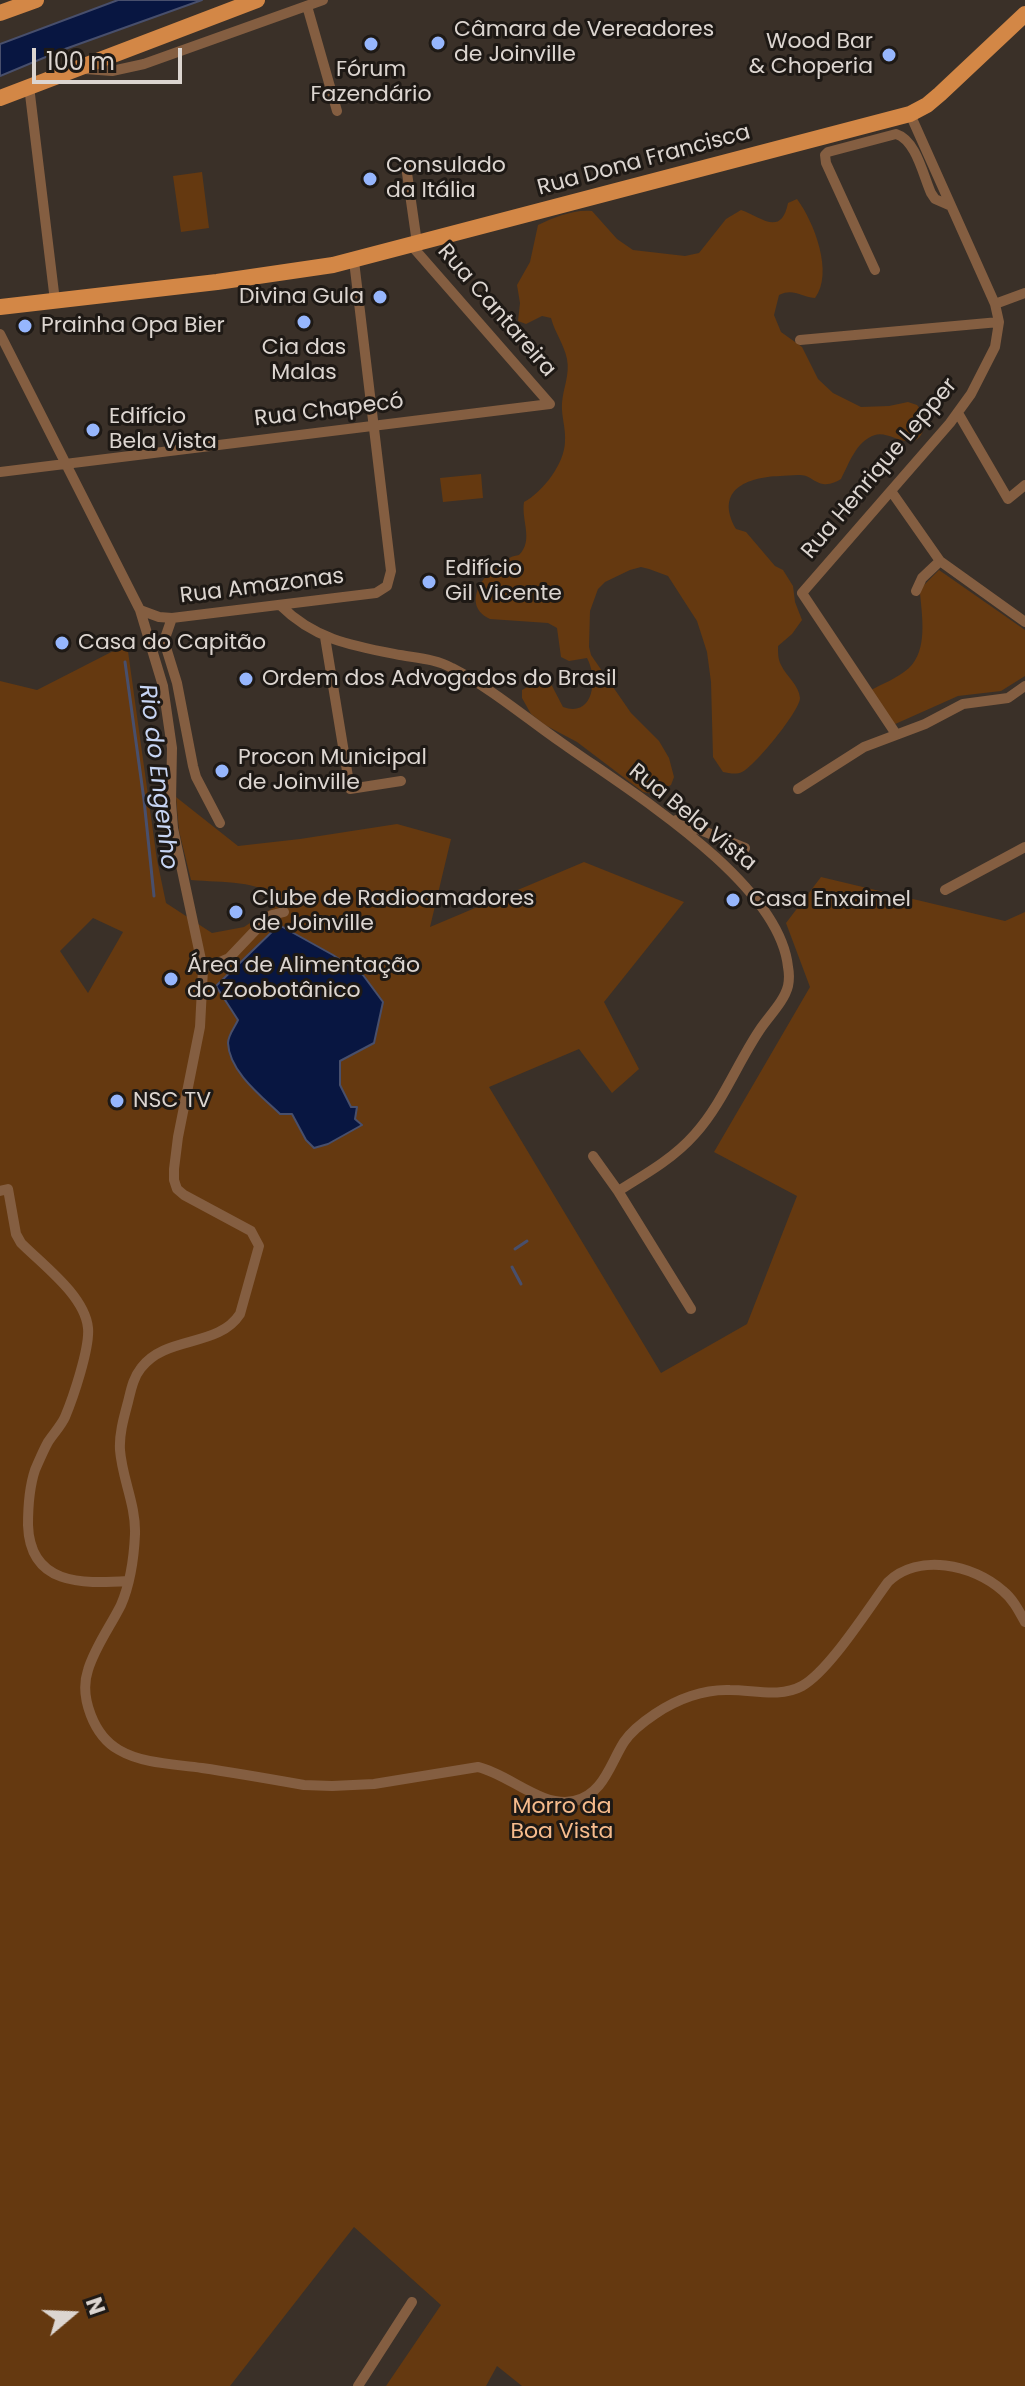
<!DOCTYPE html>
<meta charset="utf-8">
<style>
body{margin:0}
#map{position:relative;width:1025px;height:2386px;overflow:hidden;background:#3a3028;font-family:Poppins,sans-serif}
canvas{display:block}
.north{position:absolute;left:32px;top:2274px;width:80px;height:80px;-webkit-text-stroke:6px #1e1915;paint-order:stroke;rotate:71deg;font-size:22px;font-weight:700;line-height:32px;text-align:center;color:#dcd5d0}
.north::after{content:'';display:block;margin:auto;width:28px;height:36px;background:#dcd5d0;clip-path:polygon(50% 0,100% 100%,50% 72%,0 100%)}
.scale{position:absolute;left:32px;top:48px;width:150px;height:36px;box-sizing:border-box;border:4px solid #dcd5d0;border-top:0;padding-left:10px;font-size:24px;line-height:28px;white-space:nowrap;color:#dcd5d0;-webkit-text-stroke:6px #1e1915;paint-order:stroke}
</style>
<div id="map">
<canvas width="1025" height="2386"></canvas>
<div class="north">N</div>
<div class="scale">100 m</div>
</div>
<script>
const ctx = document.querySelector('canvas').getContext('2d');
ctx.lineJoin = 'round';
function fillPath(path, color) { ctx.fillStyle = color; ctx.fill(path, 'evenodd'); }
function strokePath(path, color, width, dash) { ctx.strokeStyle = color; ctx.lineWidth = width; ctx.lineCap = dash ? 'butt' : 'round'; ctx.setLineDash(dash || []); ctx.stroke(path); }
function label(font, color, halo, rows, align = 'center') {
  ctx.font = font + ' Poppins,sans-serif'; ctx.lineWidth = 6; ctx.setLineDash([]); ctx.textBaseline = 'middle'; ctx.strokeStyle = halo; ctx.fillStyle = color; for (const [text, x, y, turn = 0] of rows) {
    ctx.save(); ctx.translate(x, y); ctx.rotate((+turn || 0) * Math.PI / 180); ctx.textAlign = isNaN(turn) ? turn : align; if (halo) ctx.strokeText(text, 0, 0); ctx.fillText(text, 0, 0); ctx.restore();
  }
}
const green = new Path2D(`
 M202,172L209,228L181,232L173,176Z
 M797,199C814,222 834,273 815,298C800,297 794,288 779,295L774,315L781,332L802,347L818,379L833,393L861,407L889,406L908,402L917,405C922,411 926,419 924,428C915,457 892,430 875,435C856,441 849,464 841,479C836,482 830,485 823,484C816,483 812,478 806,476C799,474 787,476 780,476C747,477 714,490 736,529L746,532L775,566L783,570L793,586L795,602L802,620L792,634L778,646C778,653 778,659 781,665C786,676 799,685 800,698C800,711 753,768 742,772C736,775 729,773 723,772L713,757L711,682L707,652L697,621L668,576L649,569L641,567L630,570L605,582L598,589L590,611L589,647L591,655L631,713L659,741L669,758L674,777L671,785L652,794L643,792L577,742L545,725L531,714L522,698V690L531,685L551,684L563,707C594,718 598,678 587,658L569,661L561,657L557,628L548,623L490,619C454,602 495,558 519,555C534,540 521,521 524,502C543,492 565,463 565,441C566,428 561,416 562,403C563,388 570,375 567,359C564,344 555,333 551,318L542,316L526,324L518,321L520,303L517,285L530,262L538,225C554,217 575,209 592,211L617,239L633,250L685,256L699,253L726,219L741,210C760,216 781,238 788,203Z
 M481,474L483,498L443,502L440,478Z
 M939,570L1025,630V676L1001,691L958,696L893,725L869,691C882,684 898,678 909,668C928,650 922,616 920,593L922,587Z
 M127,644L157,860L166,903L212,933L244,927L283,901C257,879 224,883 191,880L179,831L176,797L238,846L300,839L397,824L451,839L430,927L584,862L684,902L604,1002L639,1069L612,1093L579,1049L489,1087L661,1373L747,1324L797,1196L714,1152L810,987L786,923L821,877L1005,921L1025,912V2386H522L497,2366L486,2386H386L441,2305L354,2227L230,2386H0V681L37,690ZM93,918L123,932L88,993L60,951Z`);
const water = new Path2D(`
 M118,0H202L65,49L0,76V44Z
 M279,925L333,955L363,975L383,1002L374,1043L340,1061V1085L351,1107H357L355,1119L362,1125L328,1144L314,1148L306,1140L292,1114H280C261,1096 229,1071 228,1043C228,1035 235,1027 238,1020L216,986Z`);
const stream = new Path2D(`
 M125,662L144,800L154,896
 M515,1249L527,1241
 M512,1267L521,1284`);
const street = new Path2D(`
 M307,6L337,111
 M85,69L112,71L144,64L323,0
 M29,86L55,301
 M406,166L417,243
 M411,245L550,404
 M875,270L826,163L825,155L828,152L896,134C916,140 923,175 931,193L935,199L951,206
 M995,304L1025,293
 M0,334L140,610L163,686L172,748L171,802L173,828L203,969L200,1027L178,1137L174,1169V1180L177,1189L184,1195L251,1231L259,1246L240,1314C218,1348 166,1335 141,1368C133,1378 131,1390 128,1402C124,1417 119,1434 120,1450C122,1478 136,1505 135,1534C134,1557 130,1584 121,1605C110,1627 95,1647 88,1670C79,1697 94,1736 119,1750C143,1764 175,1764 202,1768C236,1773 270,1779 304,1785L332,1786L374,1784L478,1767C509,1774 541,1808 574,1801C603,1795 610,1764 624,1742C632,1730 643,1722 655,1714C677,1699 704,1689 730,1690C754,1690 780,1698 802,1686C829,1671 868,1609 888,1582C918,1553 973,1564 1003,1591C1013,1599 1019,1611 1025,1622
 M800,340L999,322
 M958,413L1008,499L1025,485
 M0,472L550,404
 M891,491L940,561L1025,622
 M916,591L922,578L940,561
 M280,605C315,640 353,646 400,655C417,658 436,659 452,668C491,688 526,718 562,743C629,791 779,881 788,967C789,972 789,981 788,986C784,1002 768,1017 759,1031C737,1064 722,1104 695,1134C674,1158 646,1174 618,1191
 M140,610L159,617L172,618L376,593L387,586L391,571L354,261
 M172,618L164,641L177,683L193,766L196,777L220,823
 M325,637L350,789L401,781
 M896,734L802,593L950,423L971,394L995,347L999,322L995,304L910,114
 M798,789L864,747L925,724L963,704L1008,698L1025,686
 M676,820L745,848
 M945,890L1025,847
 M203,969L229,958L267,918L272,915L284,912
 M593,1156L618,1191L691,1309
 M0,1191L8,1189L16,1234L21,1243C43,1265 85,1296 88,1328C90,1348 73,1398 65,1417C61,1426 53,1434 48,1442C43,1451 39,1461 35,1470C29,1488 28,1506 28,1525C30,1585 81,1584 128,1581
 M358,2386L412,2302`);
const primary = new Path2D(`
 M0,13L36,0
 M0,98L257,0
 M0,307L217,282L333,265L910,114L927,105L940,94L1025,14`);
const markers = [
 [438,43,8,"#96b6fd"],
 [371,44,8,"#96b6fd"],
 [889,55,8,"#96b6fd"],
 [370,179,8,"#96b6fd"],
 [380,297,8,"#96b6fd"],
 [304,322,8,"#96b6fd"],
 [25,326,8,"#96b6fd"],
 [93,430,8,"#96b6fd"],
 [429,582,8,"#96b6fd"],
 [62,643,8,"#96b6fd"],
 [246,679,8,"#96b6fd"],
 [222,771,8,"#96b6fd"],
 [733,900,8,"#96b6fd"],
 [236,912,8,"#96b6fd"],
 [171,979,8,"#96b6fd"],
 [117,1101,8,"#96b6fd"]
];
const poiNames = [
 ["Câmara de Vereadores",454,30],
 ["de Joinville",454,55],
 ["Wood Bar",873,42,"right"],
 ["& Choperia",873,67,"right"],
 ["Fórum",371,70,"center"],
 ["Fazendário",371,95,"center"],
 ["Consulado",386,166],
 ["da Itália",386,191],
 ["Divina Gula",364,297,"right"],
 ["Prainha Opa Bier",41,326],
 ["Cia das",304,348,"center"],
 ["Malas",304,373,"center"],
 ["Edifício",109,417],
 ["Bela Vista",109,442],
 ["Edifício",445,569],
 ["Gil Vicente",445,594],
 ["Casa do Capitão",78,643],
 ["Ordem dos Advogados do Brasil",262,679],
 ["Procon Municipal",238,758],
 ["de Joinville",238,783],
 ["Clube de Radioamadores",252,899],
 ["de Joinville",252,924],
 ["Casa Enxaimel",749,900],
 ["Área de Alimentação",187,966],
 ["do Zoobotânico",187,991],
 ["NSC TV",133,1101]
];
const streetNames = [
 ["Rua Dona Francisca",644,161,-15],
 ["Rua Cantareira",496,311,49],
 ["Rua Chapecó",329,411,-7],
 ["Rua Henrique Lepper",880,469,-50],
 ["Rua Amazonas",262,587,-7],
 ["Rua Bela Vista",692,818,39]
];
const parkNames = [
 ["Morro da",562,1807],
 ["Boa Vista",562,1832]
];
const waterNames = [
 ["Rio do Engenho",157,777,83]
];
fillPath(green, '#653910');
fillPath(water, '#081641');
strokePath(water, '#484f6c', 2);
strokePath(stream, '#484f6c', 3);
strokePath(street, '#845e41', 10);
strokePath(primary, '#d38746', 16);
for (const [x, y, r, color] of markers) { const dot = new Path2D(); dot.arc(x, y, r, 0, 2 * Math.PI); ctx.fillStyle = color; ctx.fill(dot); strokePath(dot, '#1e1915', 3); }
label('22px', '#dcd5d0', '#1e1915', poiNames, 'left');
label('22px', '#dcd5d0', '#1e1915', streetNames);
label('22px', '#f6bb8c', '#1e1915', parkNames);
label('italic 24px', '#c7d5f4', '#1e1915', waterNames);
</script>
